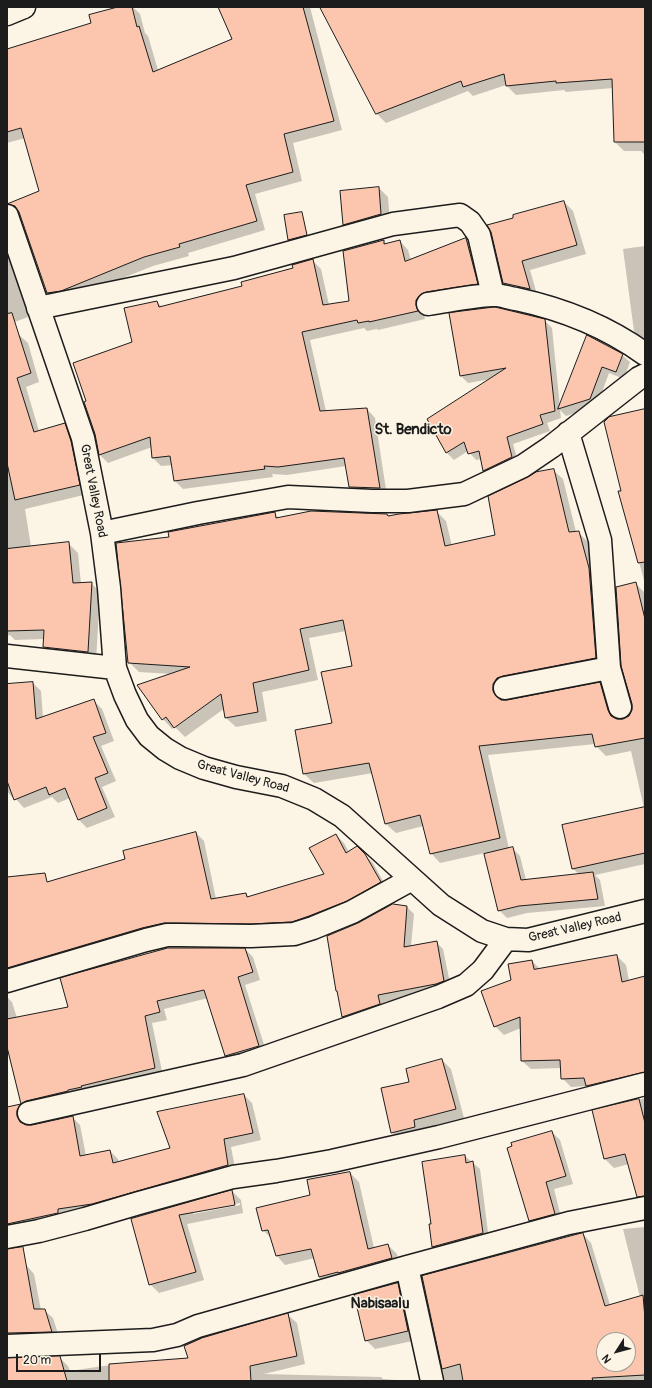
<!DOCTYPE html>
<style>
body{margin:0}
#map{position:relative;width:652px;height:1388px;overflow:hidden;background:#fcf5e5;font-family:Pangolin,sans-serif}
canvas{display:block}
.frame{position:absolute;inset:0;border:8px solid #1c1c1c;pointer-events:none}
.north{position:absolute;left:596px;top:1332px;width:40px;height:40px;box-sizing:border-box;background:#fcf5e5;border:1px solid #a29e95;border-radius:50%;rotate:234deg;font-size:11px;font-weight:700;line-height:16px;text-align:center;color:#1c1c1c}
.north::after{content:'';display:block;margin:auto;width:14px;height:18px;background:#1c1c1c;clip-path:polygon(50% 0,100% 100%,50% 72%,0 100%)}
.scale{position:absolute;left:16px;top:1354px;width:85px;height:18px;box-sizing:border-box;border:2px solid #1c1c1c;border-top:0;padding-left:5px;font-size:12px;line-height:14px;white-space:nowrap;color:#1c1c1c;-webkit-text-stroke:3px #fcf5e5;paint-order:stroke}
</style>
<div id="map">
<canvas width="652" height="1388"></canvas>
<div class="frame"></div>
<div class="north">N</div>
<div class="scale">20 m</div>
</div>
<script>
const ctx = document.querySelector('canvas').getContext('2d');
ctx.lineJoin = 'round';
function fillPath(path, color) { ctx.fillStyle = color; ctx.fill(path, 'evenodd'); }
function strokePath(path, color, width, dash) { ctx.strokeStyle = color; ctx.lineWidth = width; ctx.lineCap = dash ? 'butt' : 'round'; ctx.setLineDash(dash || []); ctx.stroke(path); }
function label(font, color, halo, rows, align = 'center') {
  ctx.font = font + ' Pangolin,sans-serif'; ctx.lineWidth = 3; ctx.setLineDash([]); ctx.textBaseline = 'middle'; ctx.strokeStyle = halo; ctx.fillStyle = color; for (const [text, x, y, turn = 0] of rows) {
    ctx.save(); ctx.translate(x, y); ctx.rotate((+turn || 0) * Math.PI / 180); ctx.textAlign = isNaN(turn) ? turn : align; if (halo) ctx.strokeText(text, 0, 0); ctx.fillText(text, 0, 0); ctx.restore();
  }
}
const shadow = new Path2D(`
 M122,7H133L140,14L145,33L148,36L158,70L233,39L219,7H310L342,130L293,143L302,181L255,194L265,230L188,253L189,256L153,266L70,299L57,302L48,293L20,213H16L8,204L41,192L25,138L7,143V50L92,24Z
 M321,7H645V155L641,151H624L615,142L613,88L566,92L564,90L516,95L506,85L473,96L468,91L386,123L377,114Z
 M379,188L388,197L390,223L353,233L344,224Z
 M564,202L573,211L586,254L530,270L538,298L513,292L504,283L492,232L515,218Z
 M7,239L33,315L7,325Z
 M466,239L474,248L485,292L424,308V315L425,319L378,330L377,329L367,331L364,328L310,340L326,411L367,409L375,418L387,496L359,495L350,487L346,466L287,475L272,474L273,477L183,489L175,481L173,465L161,466L153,458L152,447L108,463L100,455L133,343L157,302L162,307L243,287L294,269L312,260L321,269L329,305L350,302L383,241L387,244L400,241L408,250L411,260Z
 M645,246V341H644L634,331L623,249Z
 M544,320L552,328L560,407L588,337L622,355L630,362L624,379L609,373L597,406L566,416L560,410L561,418L547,423L550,431L513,444L519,465L491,478L484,471L482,459L476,460L468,451L454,460L447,453L428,419L491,379L468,383L461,376Z
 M18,334L28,343L39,382L26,387L39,431L65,425L74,434L88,494L25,509L31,547L68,543L78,553L81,584L91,583L100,592L96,661L53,656L44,647V639L15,640L10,635L7,636V337Z
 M645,410V584L620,492L622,491Z
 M553,470L563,479L576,532H578L588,542L599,579L605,667L503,693L502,701H507L600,684L609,693L617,720H623L629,717L633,711L635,583L645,593V864L595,875L600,880L605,906L527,913L507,918L499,910L485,853L440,863L431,853L423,826L396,833L386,824L373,773L314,783L304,774L333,723L353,667L346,631L309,638L318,680L262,692L267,721L236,727L226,718L225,708L185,737L175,727L172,729L163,719L172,674L139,672L129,662L170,538L274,513L279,518L387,514L389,517L436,511L446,521L452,546L497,536ZM595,744L596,746L606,756L631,751L644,808L573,869L579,874L526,880L520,856L512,848L509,849L488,755Z
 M33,683L41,691L43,718L94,701L102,709L114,741L101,746L116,781L102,787L115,817L87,828L79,820L70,798L58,803L52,797L24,808L14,797H12L7,791V685Z
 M196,833L204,841L216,899L246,894L249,897L326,875L336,835L344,843L349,852L364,854L373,863L388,890L317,924L173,930L7,979V905Z
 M407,907L414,914L411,946L436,942L443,949L451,988L444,991L384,1002L386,1011L350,1024L343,1017L338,993L337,991L358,924Z
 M245,949L253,957L260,980L245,985L267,1054L234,1064L226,1056L208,998L164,1009L167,1020L152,1023L163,1076L29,1111L22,1103L10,1054L7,1055V997L12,1002L17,1018L69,1008Z
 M617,956L626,965L629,981L645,977V1082L596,1094L588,1086L571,1087L562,1078L561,1068L531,1069L522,1061L521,1028L504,1035L495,1026L512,981L532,961L540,969Z
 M442,1060L451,1069L464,1118L422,1129L424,1136L401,1141L392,1132L411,1083Z
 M244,1095L252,1103L261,1140L231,1147L236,1173L7,1229V1108L20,1105L28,1112L25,1118L24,1125L32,1126L72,1117L80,1125L86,1156L110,1151L118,1159L119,1162L171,1149Z
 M645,1098V1204L637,1196L629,1164L614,1168L605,1159L594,1111Z
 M552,1132L560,1140L573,1184L554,1189L562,1221L537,1228L530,1220Z
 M465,1156L480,1169L489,1240L440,1254L433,1247L431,1225H432Z
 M350,1173L359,1182L374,1248L388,1245L397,1254L400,1267L328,1285L319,1277L315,1258L285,1265L277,1256L272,1239L263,1230L311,1196Z
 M232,1191L241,1200L243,1213L187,1224L204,1280L159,1293L150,1284L132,1219ZM240,1203V1205L193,1214V1212Z
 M645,1227V1381H445L423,1277L583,1234L591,1243L610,1305L640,1297L623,1229ZM604,1340H628V1364H604Z
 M26,1265L34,1274L41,1310H44L53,1318L60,1340L7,1346V1268Z
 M397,1284L406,1293L417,1340L375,1349L366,1340Z
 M288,1315L297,1323L305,1364L264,1374L381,1377L383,1379L409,1381H7V1359L59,1357L68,1366L70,1371L103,1366L189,1359Z`);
const building = new Path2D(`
 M118,7H132L137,27L139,26L153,72L232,39L218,7H303L334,121L284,134L293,172L246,185L257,221L179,244L180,247L144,257L61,291L47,293L19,212L15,206L7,204L39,191L21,128L7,132V49L91,23L89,15Z
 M320,7H645V142H614L612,79L556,83V81L506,86L504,74L463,87L461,81L376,114Z
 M379,187L381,214L343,225L340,191Z
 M564,201L577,245L522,261L530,289L503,283L491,232L487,225L513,218V215Z
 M302,212L307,235L288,240L284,215Z
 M466,238L478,284L426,292L421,294L416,300V305L418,311L369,322V321L358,323L357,320L302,332L320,411L367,408L380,488L349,487L344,458L278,467L264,466L265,469L174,481L170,456L152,458L150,437L99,455L95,434L84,402L86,401L73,363L132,342L124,308L157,301L159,307L242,286L241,282L293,268L292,265L313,259L323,305L349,301L343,251L384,240V244L400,240L405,261Z
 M495,307L545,319L555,411L540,415L543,424L507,437L512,457L483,471L479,451L468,454L464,442L446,453L427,419L506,368L460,376L449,313Z
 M12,313L31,373L17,378L34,432L65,423L71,441L80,485L15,500L7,463V314Z
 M587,335L623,354L616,372L602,367L590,399L558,409Z
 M645,409V562L638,563L618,491H621L604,422L609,417Z
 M554,469L569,532L579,531L589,568L596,658L503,676L497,678L493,684V691L496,696L501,700H507L600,682L608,710L611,716L617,719H623L629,716L632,710V704L621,666L616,587L636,582L645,619V738L595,747L592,734L479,746L500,838L430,854L420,815L385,824L369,763L303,774L295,730L332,723L321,672L352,666L343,620L300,629L309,670L253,683L258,712L225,718L221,694L174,728L166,717L162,720L137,685L190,667L128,663L116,543L169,537L168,532L275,512L276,518L311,511L387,514L388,516L399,514L437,510L445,546L495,535L488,496L528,477L536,472Z
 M69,542L73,583L92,582L88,652L43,647L44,630L7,631V549Z
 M33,682L36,719L94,699L106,733L93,737L108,773L95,778L107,808L78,820L65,788L49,795L46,787L14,800L7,781V684Z
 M645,807V853L572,869L562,825Z
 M196,832L211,899L246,893L247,897L324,874L309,848L336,834L346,853L357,846L365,854L381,882L347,901L309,916L292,922L251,924L164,923L142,928L7,968V877L45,873L47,882L125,859L123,851Z
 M513,847L521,880L593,872L598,899L519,906L498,911L484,854Z
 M393,904L407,906L404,947L437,941L444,981L436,984L378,995L380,1004L342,1017L337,991H336L327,936L358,923Z
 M168,948H245L253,972L238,977L259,1046L225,1056L204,990L157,1001L160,1012L145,1016L155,1068L81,1086L82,1087L68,1090V1091L26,1101L21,1104L7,1047V1019L68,1007L60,978Z
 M617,955L622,982L645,976V1072L586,1086L584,1078L561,1079L560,1060L521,1061L520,1017L494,1027L481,991L511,980L508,964L532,960L534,969Z
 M442,1059L456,1109L414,1120L415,1127L391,1133L381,1088L409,1082L406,1069Z
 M244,1094L253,1133L224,1139L228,1165L92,1204L58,1209V1213L7,1224V1107L21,1104L17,1110V1116L20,1122L26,1125H32L73,1116L80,1156L110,1150L113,1163L170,1148L157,1112Z
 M639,1099L645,1123V1196L637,1197L625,1154L604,1159L592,1110Z
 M552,1131L566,1176L546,1182L555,1214L529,1221L507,1148L512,1146L511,1143Z
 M465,1155L466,1163L473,1161L483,1233L432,1247L429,1224H431L422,1162Z
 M350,1172L368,1249L388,1244L392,1258L338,1273V1272L319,1277L311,1249L276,1256L268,1230L262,1231L256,1208L310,1195L307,1180Z
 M232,1190L235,1205L179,1215L196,1272L149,1285L131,1219Z
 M583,1233L605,1306L643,1295L645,1318V1375L592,1378L593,1381H463L460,1364L442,1369L422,1276ZM604,1340H628V1364H604Z
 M23,1247L34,1309H45L52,1332L7,1333V1249Z
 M398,1283L408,1331L365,1341L354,1295Z
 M288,1313L297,1356L250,1366L251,1381H109V1364L188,1358L184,1346L202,1338Z
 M60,1356L67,1381H7V1358Z`);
const street = new Path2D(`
 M7,216L83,438L102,533L109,588L115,668L125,695L137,720L149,736L165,749L180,758L204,768L236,777L282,786L314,799L342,816L441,905L482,931L506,939L528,940L645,911
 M428,304C449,301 471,296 492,295C499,294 508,298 516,299C563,309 606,326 645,354
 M38,308L234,268L393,224L460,215L470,222L479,235L493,295
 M568,433L600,540L609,668L620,707
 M102,533L198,513L288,497L372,501H408L464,494L523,466L551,447L639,378L645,375
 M7,656L115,668
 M505,688L609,668
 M7,981L146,940L167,935H179L251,936L294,934L313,928L352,912L412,879
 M29,1113L243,1065L438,997L466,985L483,970L506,939
 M7,1237L39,1231L85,1219L139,1203L233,1177L276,1171L332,1161L439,1137L645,1084
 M407,1267L432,1381
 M7,1346L153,1340L177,1335L198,1326L407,1267L569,1223L645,1208`);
const secondary = new Path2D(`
 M7,14L24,7`);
const streetNames = [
 ["Great Valley Road",93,491,79],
 ["Great Valley Road",243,777,15],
 ["Great Valley Road",575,928,-13]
];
const quarterNames = [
 ["St. Bendicto",413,430],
 ["Nabisaalu",380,1304]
];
fillPath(shadow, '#0003');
fillPath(building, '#fcc6ae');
strokePath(building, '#1c1c1c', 1);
strokePath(street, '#1c1c1c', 25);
strokePath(secondary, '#1c1c1c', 25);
strokePath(street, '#fcf5e5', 22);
strokePath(secondary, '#fcf5e5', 22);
label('13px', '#1c1c1c', '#fcf5e5', streetNames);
label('bold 15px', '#1c1c1c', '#fcf5e5', quarterNames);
</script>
